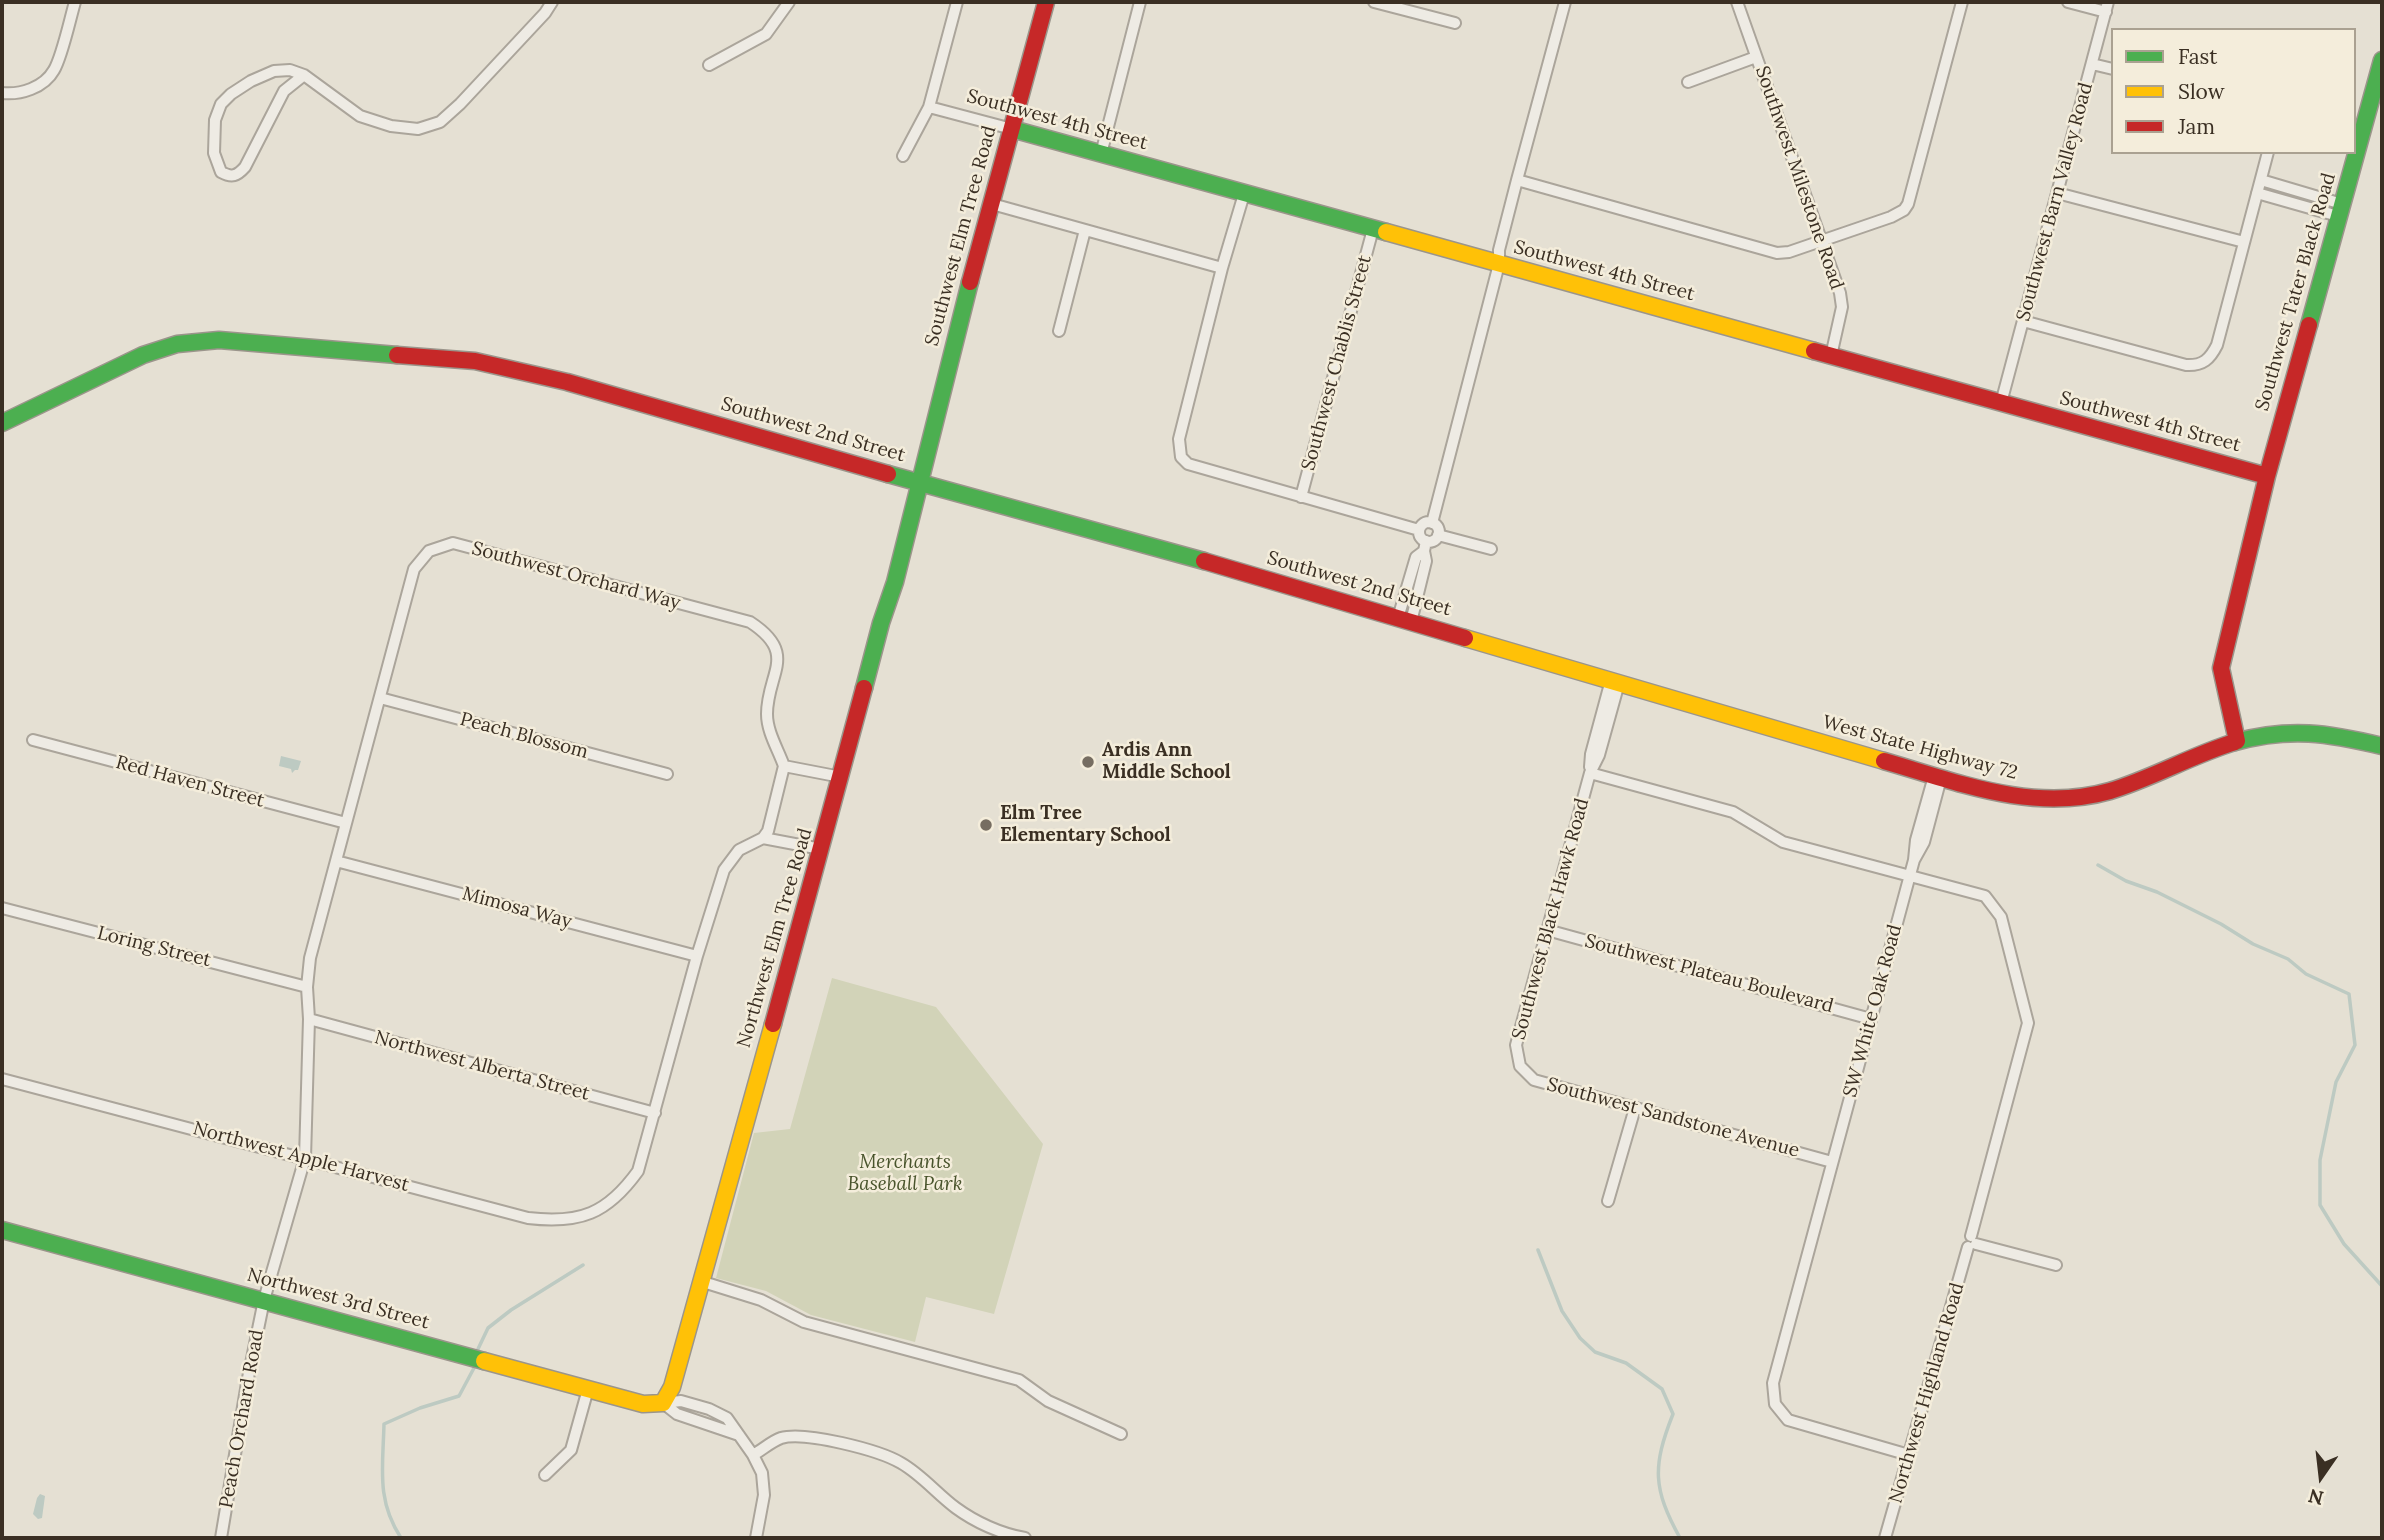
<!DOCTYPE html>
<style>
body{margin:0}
#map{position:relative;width:2384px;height:1540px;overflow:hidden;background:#e5e0d3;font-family:Lora,serif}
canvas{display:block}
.frame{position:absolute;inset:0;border:4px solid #3a2f23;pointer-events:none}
.legend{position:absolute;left:2111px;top:28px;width:245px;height:126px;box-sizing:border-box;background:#f4eddb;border:2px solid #aaa191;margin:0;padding:9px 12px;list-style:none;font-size:21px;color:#3a2f23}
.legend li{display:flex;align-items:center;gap:14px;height:35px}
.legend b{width:35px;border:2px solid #aaa191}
.north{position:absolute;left:2286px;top:1442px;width:70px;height:70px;-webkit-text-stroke:5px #f4eddb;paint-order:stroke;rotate:194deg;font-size:19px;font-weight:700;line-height:28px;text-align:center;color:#3a2f23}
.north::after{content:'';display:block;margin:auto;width:24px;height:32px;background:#3a2f23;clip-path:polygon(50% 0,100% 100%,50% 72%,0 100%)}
</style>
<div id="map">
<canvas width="2384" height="1540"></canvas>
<div class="frame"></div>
<ul class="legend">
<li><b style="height:9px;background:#4caf50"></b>Fast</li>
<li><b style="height:9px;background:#ffc107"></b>Slow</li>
<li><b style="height:9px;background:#c62828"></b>Jam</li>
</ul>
<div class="north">N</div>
</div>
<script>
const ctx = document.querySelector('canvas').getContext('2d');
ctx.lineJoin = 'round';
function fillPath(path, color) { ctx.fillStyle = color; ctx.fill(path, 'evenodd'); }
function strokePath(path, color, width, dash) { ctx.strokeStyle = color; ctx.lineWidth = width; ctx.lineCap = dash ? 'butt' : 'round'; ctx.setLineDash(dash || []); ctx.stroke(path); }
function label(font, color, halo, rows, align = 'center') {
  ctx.font = font + ' Lora,serif'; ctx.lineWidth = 5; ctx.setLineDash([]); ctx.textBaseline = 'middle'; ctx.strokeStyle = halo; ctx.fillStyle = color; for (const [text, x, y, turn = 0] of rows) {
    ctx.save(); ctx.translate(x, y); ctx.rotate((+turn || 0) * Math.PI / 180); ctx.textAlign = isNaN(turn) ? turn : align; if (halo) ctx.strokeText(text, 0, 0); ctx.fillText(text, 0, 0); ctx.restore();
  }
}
const green = new Path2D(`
 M832,978L936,1007L1043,1144L994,1314L926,1297L915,1342L811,1315L766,1291L716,1278L754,1133L790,1129Z`);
const water = new Path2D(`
 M281,756L301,761L298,770H295L292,773L291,769L279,766Z
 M40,1494L45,1496L42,1518L38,1519L33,1514L37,1498Z`);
const stream = new Path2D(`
 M2098,865L2126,881L2157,892L2221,924L2253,944L2288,959L2306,974L2349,994L2355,1045L2336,1082L2320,1160V1205L2344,1244L2382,1286
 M1538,1250L1562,1311L1580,1338L1595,1352L1626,1363L1662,1389L1673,1414C1652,1467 1653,1489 1680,1538
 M478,1349L488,1328L511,1310L583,1265
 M401,1538C376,1500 383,1467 384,1424L420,1408L459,1396L474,1368`);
const street = new Path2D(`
 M1374,2L1455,23
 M1737,2L1840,293L1842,307L1831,356
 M2068,2L2106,12
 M2092,64L2113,69
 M709,65L766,34L789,2
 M304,75L284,91L245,167C237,176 232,178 221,172L214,153L215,120L221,104L231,94L251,81L274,71L290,70L304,75L360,116L391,126L418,129L440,122L460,104L545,13L552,2
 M1688,82L1756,57
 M2,93C20,95 44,88 54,70C62,57 70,19 75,2
 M929,107L1012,129
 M1101,154L1140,2
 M903,156L929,107L957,2
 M1517,180L1777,253L1789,252L1891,217L1904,210L1908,204L1962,2
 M2261,180L2342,204
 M2057,193L2244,242
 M2257,193L2338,216
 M1244,194L1222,268L1179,439L1181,457L1188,464L1419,530
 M992,204L1222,268
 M2023,321L2186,365C2203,366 2210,359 2217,345L2268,152
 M1059,331L1085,230
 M2001,403L2108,2
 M1301,497L1373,229
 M1419 532a10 10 0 1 1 20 0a10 10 0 1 1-20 0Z
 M1432,523L1499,264V250L1517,180L1565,2
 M1438,535L1491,549
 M1398,618L1416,557L1424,551
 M1411,622L1426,561L1424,551L1426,541
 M1619,683L1599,755L1590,773L1516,1045L1520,1066L1534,1080L1832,1162
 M380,698L667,774
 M33,740L346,823
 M784,766L841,777
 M1590,767L1591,754L1611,680
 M1590,773L1733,812L1783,842L1985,896L2001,917L2028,1023L1971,1236
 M1934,776L1916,840L1914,860L1924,842L1941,778
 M763,838L768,831L784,766
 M336,861L697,956
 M2,908L307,987
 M1547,930L1871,1019
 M309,1019L655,1113
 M2,1079L528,1218C580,1224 607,1214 638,1171L697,956L724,870L739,850L763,838L821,849
 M1608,1201L1635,1108
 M1976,1244L2056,1265
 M700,1281L761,1300L804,1322L1019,1380L1048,1401L1121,1434
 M663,1403L681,1401L709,1409L727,1418L753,1455L762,1473L764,1495L756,1538
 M663,1403L677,1414L739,1435
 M753,1455C762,1450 772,1441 781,1438C805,1431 879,1450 901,1463C922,1475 937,1494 956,1508C975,1522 1001,1534 1025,1538
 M1909,1455L1788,1420L1775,1404L1773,1383L1914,860
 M545,1475L571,1450L588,1389
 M221,1538L247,1383L264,1300L305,1158L309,1019L307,987L310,958L414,569L429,551L453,543L750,622C799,654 767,673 767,714C767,732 778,749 784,766
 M1885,1538L1968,1247`);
const fast = new Path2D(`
 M1012,129L1386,232
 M2309,325L2382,60
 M2,423L143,355L177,344L219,340L397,355
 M888,474L1204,561
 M864,688L881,623L895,582L970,282
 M2235,742C2290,727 2328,733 2382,746
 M2,1230L484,1361`);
const slow = new Path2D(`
 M1386,232L1814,351
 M1465,638L1884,761
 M484,1361L643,1404L663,1403L672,1387L773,1024`);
const jam = new Path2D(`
 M970,282L1046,2
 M1814,351L2267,476
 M397,355L475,361L567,382L888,474
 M1204,561L1465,638
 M2237,741L2221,668L2267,476L2309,325
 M1884,761C1957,782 2033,813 2110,791C2153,778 2192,755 2235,742
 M773,1024L864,688`);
const markers = [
 [1088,762,7,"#766d61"],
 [986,825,7,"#766d61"]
];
const streetNames = [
 ["Southwest 4th Street",1057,120,15],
 ["Southwest Milestone Road",1799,178,71],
 ["Southwest Barn Valley Road",2055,202,-75],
 ["Southwest Elm Tree Road",961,236,-75],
 ["Southwest 4th Street",1604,271,15],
 ["Southwest Tater Black Road",2296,292,-74],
 ["Southwest Chablis Street",1337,363,-75],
 ["Southwest 4th Street",2150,422,15],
 ["Southwest 2nd Street",813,430,16],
 ["Southwest Orchard Way",576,576,15],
 ["Southwest 2nd Street",1359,584,16],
 ["Peach Blossom",524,736,15],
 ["West State Highway 72",1920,748,15],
 ["Red Haven Street",190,782,15],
 ["Mimosa Way",517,908,15],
 ["Southwest Black Hawk Road",1551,919,-75],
 ["Northwest Elm Tree Road",775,938,-74],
 ["Loring Street",154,947,14],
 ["Southwest Plateau Boulevard",1709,974,15],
 ["SW White Oak Road",1873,1011,-75],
 ["Northwest Alberta Street",482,1066,15],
 ["Southwest Sandstone Avenue",1673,1118,15],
 ["Northwest Apple Harvest",301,1157,15],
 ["Northwest 3rd Street",338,1299,15],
 ["Northwest Highland Road",1927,1393,-74],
 ["Peach Orchard Road",242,1419,-80]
];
const poiNames = [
 ["Ardis Ann",1102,751],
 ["Middle School",1102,773],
 ["Elm Tree",1000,814],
 ["Elementary School",1000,836]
];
const parkNames = [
 ["Merchants",905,1163],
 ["Baseball Park",905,1185]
];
fillPath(green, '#d2d3b8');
fillPath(water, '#bdcac2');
strokePath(stream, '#bdcac2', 3.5);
strokePath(street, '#aba59b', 14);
strokePath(fast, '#9b958b', 19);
strokePath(slow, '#9b958b', 19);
strokePath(jam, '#9b958b', 19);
strokePath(street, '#eeebe4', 10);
strokePath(fast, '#4caf50', 16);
strokePath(slow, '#ffc107', 16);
strokePath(jam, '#c62828', 16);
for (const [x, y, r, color] of markers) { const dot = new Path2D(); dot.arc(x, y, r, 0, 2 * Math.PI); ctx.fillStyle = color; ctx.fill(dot); strokePath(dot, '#f4eddb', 2.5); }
label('19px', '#3a2f23', '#f4eddb', streetNames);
label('bold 19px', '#3a2f23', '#f4eddb', poiNames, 'left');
label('italic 19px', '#49542c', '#f4eddb', parkNames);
</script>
